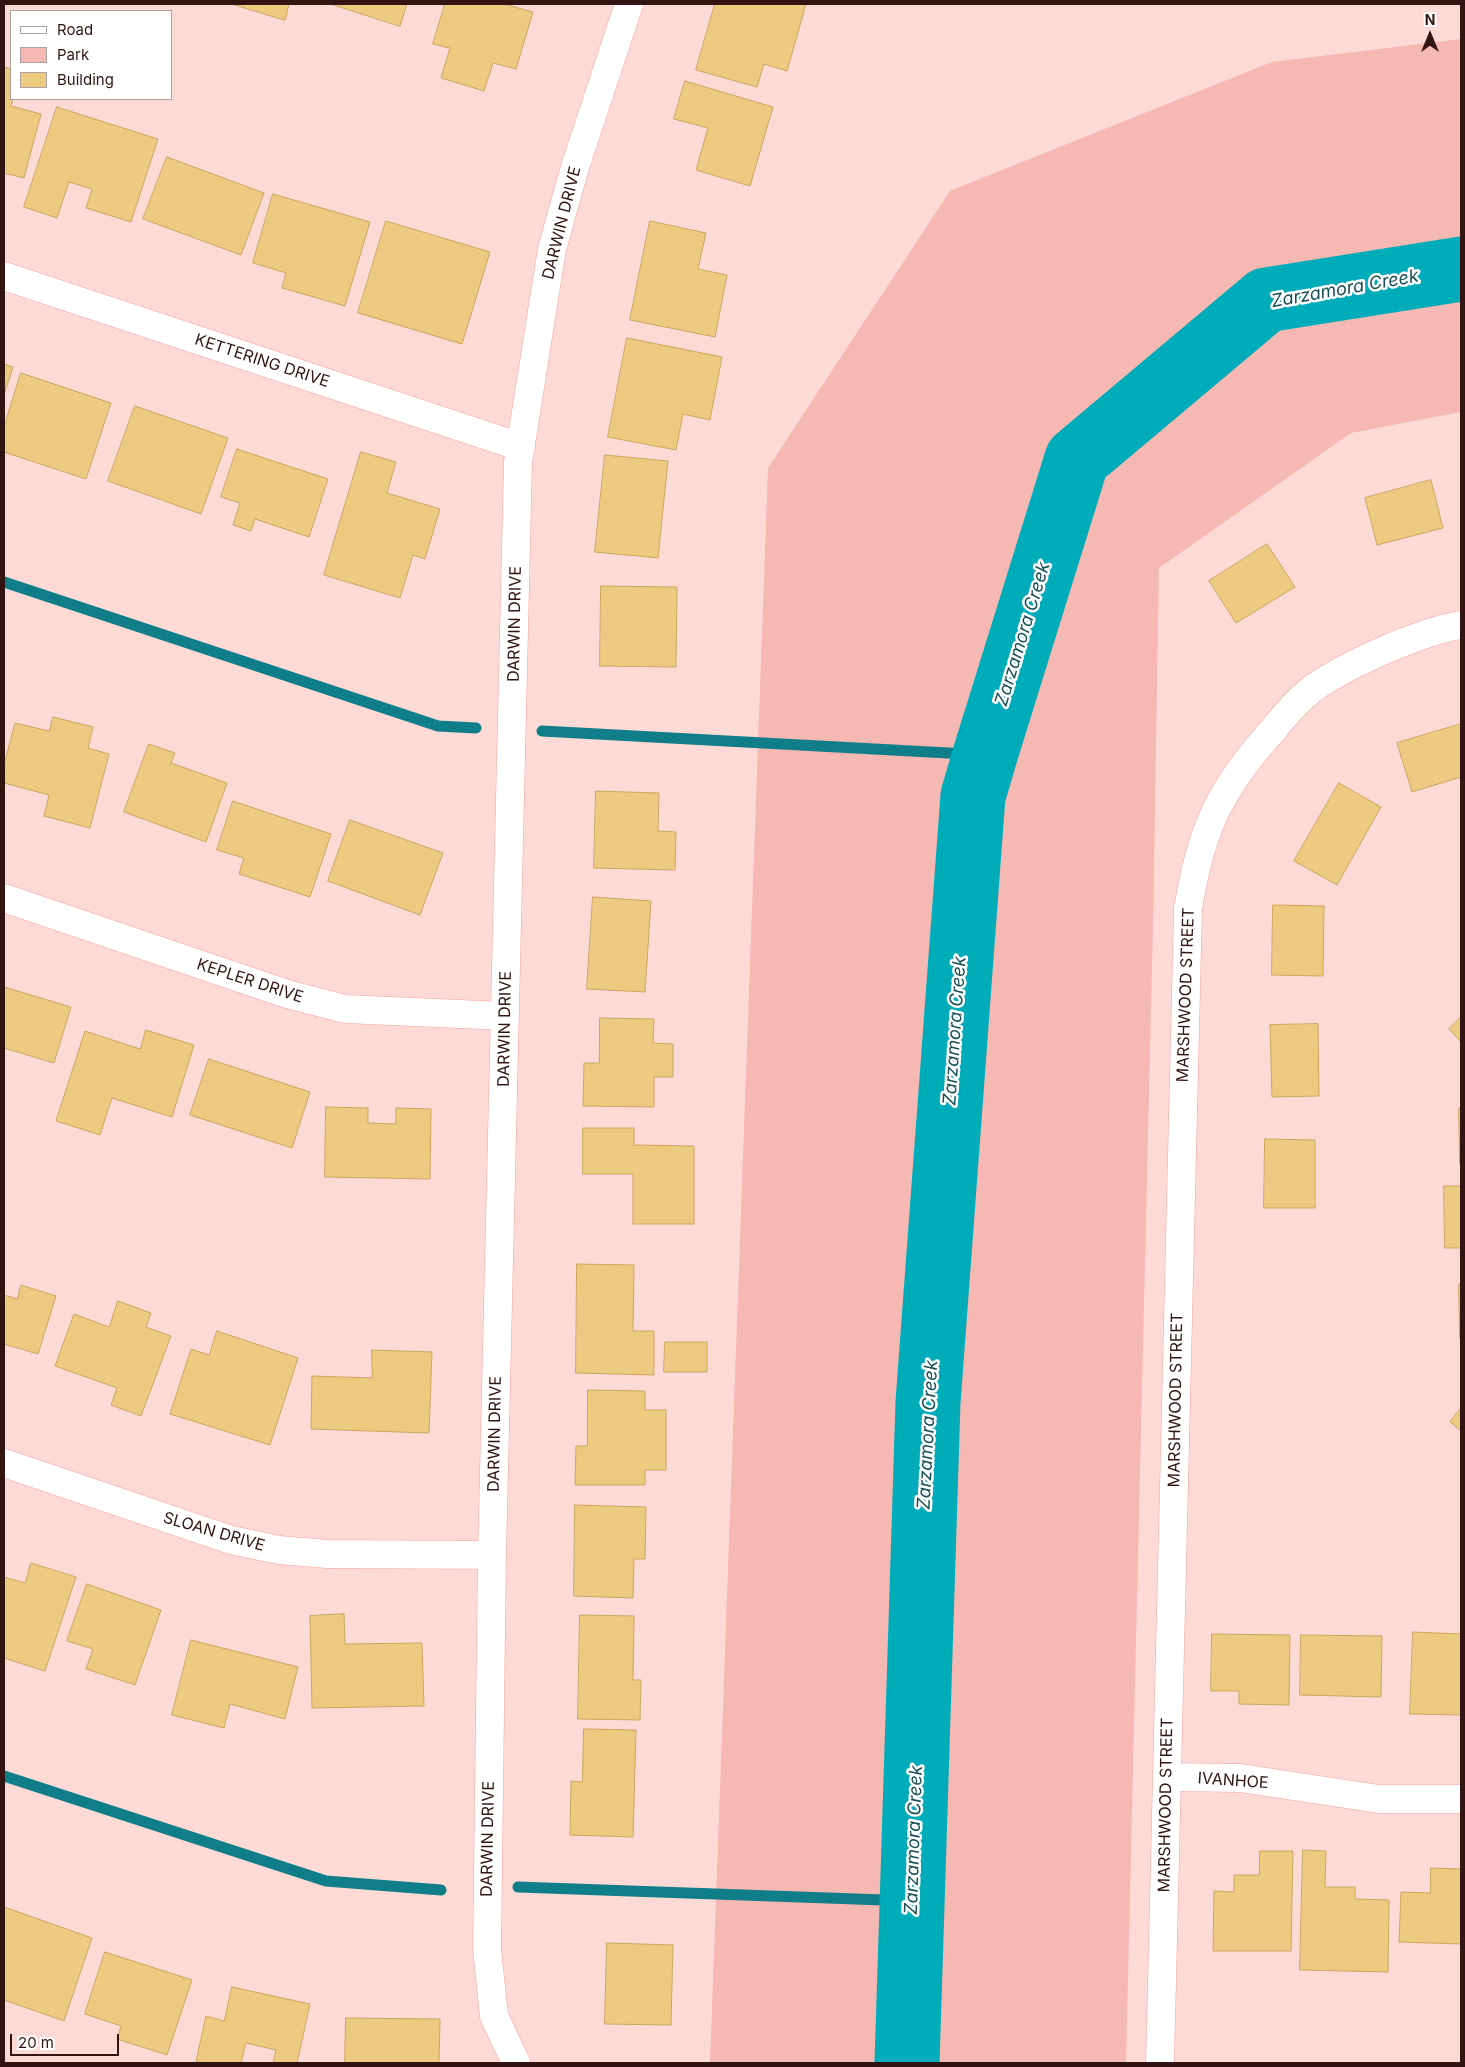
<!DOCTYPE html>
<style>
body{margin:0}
#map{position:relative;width:1465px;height:2067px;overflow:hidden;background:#fedad7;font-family:Inter,sans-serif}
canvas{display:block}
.frame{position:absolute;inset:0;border:5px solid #321412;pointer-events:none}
.legend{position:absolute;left:10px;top:10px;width:162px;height:90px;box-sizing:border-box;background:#fff;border:1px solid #ada1a0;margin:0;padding:6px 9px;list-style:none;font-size:15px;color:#321412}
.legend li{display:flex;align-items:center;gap:10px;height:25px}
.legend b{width:25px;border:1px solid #ada1a0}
.north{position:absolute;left:1405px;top:10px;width:50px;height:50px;-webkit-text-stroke:4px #fff;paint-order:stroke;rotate:0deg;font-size:14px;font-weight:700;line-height:20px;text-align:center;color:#321412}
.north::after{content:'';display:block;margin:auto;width:18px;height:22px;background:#321412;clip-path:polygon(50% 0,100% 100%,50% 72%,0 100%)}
.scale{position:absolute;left:10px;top:2034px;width:109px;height:22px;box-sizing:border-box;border:2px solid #321412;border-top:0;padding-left:6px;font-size:15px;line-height:18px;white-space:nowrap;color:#321412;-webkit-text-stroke:4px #fff;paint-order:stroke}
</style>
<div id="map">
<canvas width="1465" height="2067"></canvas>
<div class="frame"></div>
<ul class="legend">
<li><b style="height:6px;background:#fff"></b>Road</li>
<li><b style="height:14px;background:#f5b8b2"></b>Park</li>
<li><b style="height:14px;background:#ecca80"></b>Building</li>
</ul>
<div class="north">N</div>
<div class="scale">20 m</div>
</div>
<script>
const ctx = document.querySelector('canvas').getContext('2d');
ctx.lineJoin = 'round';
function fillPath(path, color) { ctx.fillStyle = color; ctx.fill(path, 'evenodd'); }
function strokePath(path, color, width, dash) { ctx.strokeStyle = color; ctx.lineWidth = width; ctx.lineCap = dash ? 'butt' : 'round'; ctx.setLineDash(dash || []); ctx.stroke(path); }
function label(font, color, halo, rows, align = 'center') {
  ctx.font = font + ' Inter,sans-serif'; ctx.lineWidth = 5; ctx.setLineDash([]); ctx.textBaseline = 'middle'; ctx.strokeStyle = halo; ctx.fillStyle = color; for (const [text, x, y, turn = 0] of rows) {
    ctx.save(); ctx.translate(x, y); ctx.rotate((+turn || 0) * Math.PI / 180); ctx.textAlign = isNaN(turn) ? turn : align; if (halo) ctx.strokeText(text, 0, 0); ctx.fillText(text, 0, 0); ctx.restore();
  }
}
const green = new Path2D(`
 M1461,39V412L1351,433L1159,568L1153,926L1126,2063H710L768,468L950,191L1272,62Z`);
const stream = new Path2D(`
 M4,582L438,726L476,728
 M542,731L985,755
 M4,1776L326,1881L441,1890
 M518,1887L912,1901`);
const river = new Path2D(`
 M907,2063L928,1402L973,796L985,755L1077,459L1266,300L1461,269`);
const building = new Path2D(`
 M232,4H289L285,20Z
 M331,4H407L400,26Z
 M445,4H504L533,12L516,69L493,63L484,91L441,78L450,48L433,44Z
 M715,4H806L787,71L764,64L757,87L696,70Z
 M4,67L11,69V99H13L11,106L41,114L24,178L4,173Z
 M685,81L773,107L750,186L696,170L708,128L674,119Z
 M57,107L158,139L131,222L86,208L92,189L69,182L57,218L24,207Z
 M167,157L264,193L241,255L143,219Z
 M273,194L370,222L345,306L282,288L286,273L253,263Z
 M386,221L490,252L462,344L358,313Z
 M650,221L706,233L698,269L727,275L715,337L630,320Z
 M627,338L722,357L710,420L683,414L676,450L608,437Z
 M4,364L13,367L4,395Z
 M21,373L111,403L86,479L4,452V427Z
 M135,406L228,438L201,514L108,481Z
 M237,449L328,479L309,537L255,519L251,531L233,525L240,503L221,497Z
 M361,452L396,462L387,493L440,509L425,559L413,555L400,598L324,575Z
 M605,455L668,461L658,558L595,552Z
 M1431,480L1443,528L1377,545L1365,498Z
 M1267,544L1295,587L1236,623L1209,581Z
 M601,586L677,587L676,667L600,666Z
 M53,717L93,727L88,748L109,754L90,828L44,816L49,795L4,783V765L15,723L49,731Z
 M1461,724V777L1412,792L1397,743Z
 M149,744L175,753L171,763L227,783L206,842L124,812Z
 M1339,783L1381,807L1337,885L1294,861Z
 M596,791L659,793L658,831L676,832L675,870L594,868Z
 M233,801L331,834L310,897L239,874L244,858L217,850Z
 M350,820L443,853L420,915L328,881Z
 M593,897L651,901L645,992L587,989Z
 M1273,905L1324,906L1323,976L1272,975Z
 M4,987L71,1007L54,1063L4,1048Z
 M1461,1017V1042L1449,1029Z
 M600,1018L654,1019L653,1043L673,1044V1077H654V1107L583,1106L584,1063H599Z
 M1318,1024L1319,1096L1272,1097L1270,1025Z
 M146,1030L194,1045L172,1117L112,1098L100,1135L56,1121L85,1031L140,1049Z
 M209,1059L310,1092L292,1148L190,1115Z
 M326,1107L368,1108V1123L396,1124V1108L431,1109L430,1179L325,1177Z
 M1459,1108H1461V1164H1460Z
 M583,1128H634V1145L694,1146V1224H633V1174H583Z
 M1265,1139L1315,1140V1208H1264Z
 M1444,1186H1461V1248H1445Z
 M577,1264L634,1265L633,1331H654V1375L576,1373Z
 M1459,1284H1461V1338H1460Z
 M21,1285L56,1296L38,1354L4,1344V1295L17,1299Z
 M118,1301L151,1313L146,1327L171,1336L141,1416L111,1405L117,1388L55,1366L74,1314L109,1327Z
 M217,1331L298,1358L270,1445L170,1414L191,1349L209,1355Z
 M665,1342H707V1372H664Z
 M372,1350L432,1352L429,1433L311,1429L312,1376L372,1378Z
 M588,1390L645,1391V1410H666V1470H645V1485H575L576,1446H587Z
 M1461,1408V1431L1450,1422Z
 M575,1505L646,1507L645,1559H634L633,1598L574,1596Z
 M31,1563L76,1577L45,1671L4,1658V1577L25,1583Z
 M87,1584L161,1610L135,1685L86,1669L93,1649L67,1641Z
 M344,1614L345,1644L422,1643L424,1706L312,1708L310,1616Z
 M580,1615L634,1616L633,1680H641L640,1720L578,1719Z
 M1413,1632L1461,1634V1715L1410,1714Z
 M1212,1634L1290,1635L1289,1705L1239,1704V1691H1211Z
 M1301,1635L1382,1636L1381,1697L1300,1695Z
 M191,1640L298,1667L285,1719L230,1704L224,1728L172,1715Z
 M584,1729L636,1730L633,1837L570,1835L571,1781L582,1782Z
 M1303,1850L1326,1851L1325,1887H1355V1899L1389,1900L1388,1972L1300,1970Z
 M1260,1851H1293L1291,1951H1213L1214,1891L1234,1892V1875H1259Z
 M1431,1868L1461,1869V1944L1399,1942L1401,1892L1430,1893Z
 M4,1907L92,1938L64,2021L4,2000Z
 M607,1943L673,1945L671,2025L605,2024Z
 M105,1952L192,1980L167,2055L117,2039L121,2026L85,2014Z
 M232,1987L310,2004L297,2063H273L276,2050L246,2043L241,2063H204L196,2061L206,2016L224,2021Z
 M346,2018L440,2019L439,2063H345Z`);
const minor = new Path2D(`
 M4,276L521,447
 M4,898L287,994L345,1009L505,1016
 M4,1463L231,1540L279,1550L327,1554L492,1555
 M1167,1777L1240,1778L1379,1799H1461
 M516,2063L494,2016L487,1949L492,1555L518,462L552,249L575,167L629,4
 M1160,2063L1188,908C1194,875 1201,841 1216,810C1230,782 1252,753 1273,730C1284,716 1298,700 1312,689C1336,672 1362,660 1389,648C1412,639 1436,629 1461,625`);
const streetNames = [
 ["DARWIN DRIVE",562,223,-76],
 ["KETTERING DRIVE",262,361,18],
 ["DARWIN DRIVE",515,624,-89],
 ["KEPLER DRIVE",250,981,18],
 ["MARSHWOOD STREET",1186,995,-88],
 ["DARWIN DRIVE",505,1029,-89],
 ["MARSHWOOD STREET",1176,1400,-89],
 ["DARWIN DRIVE",495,1434,-89],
 ["SLOAN DRIVE",214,1532,16],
 ["IVANHOE",1233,1781,4],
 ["MARSHWOOD STREET",1166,1805,-89],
 ["DARWIN DRIVE",488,1839,-89]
];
const waterNames = [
 ["Zarzamora Creek",1345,289,-10],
 ["Zarzamora Creek",1023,634,-73],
 ["Zarzamora Creek",955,1031,-86],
 ["Zarzamora Creek",928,1435,-87],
 ["Zarzamora Creek",914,1840,-88]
];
fillPath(green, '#f5b8b2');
strokePath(stream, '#0f7e88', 11);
strokePath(river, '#00acba', 65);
fillPath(building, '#ecca80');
strokePath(building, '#c9a75e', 1);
strokePath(minor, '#f5a19a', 29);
strokePath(minor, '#fff', 28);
label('16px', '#321412', '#fff', streetNames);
label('italic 18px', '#154f55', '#fff', waterNames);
</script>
